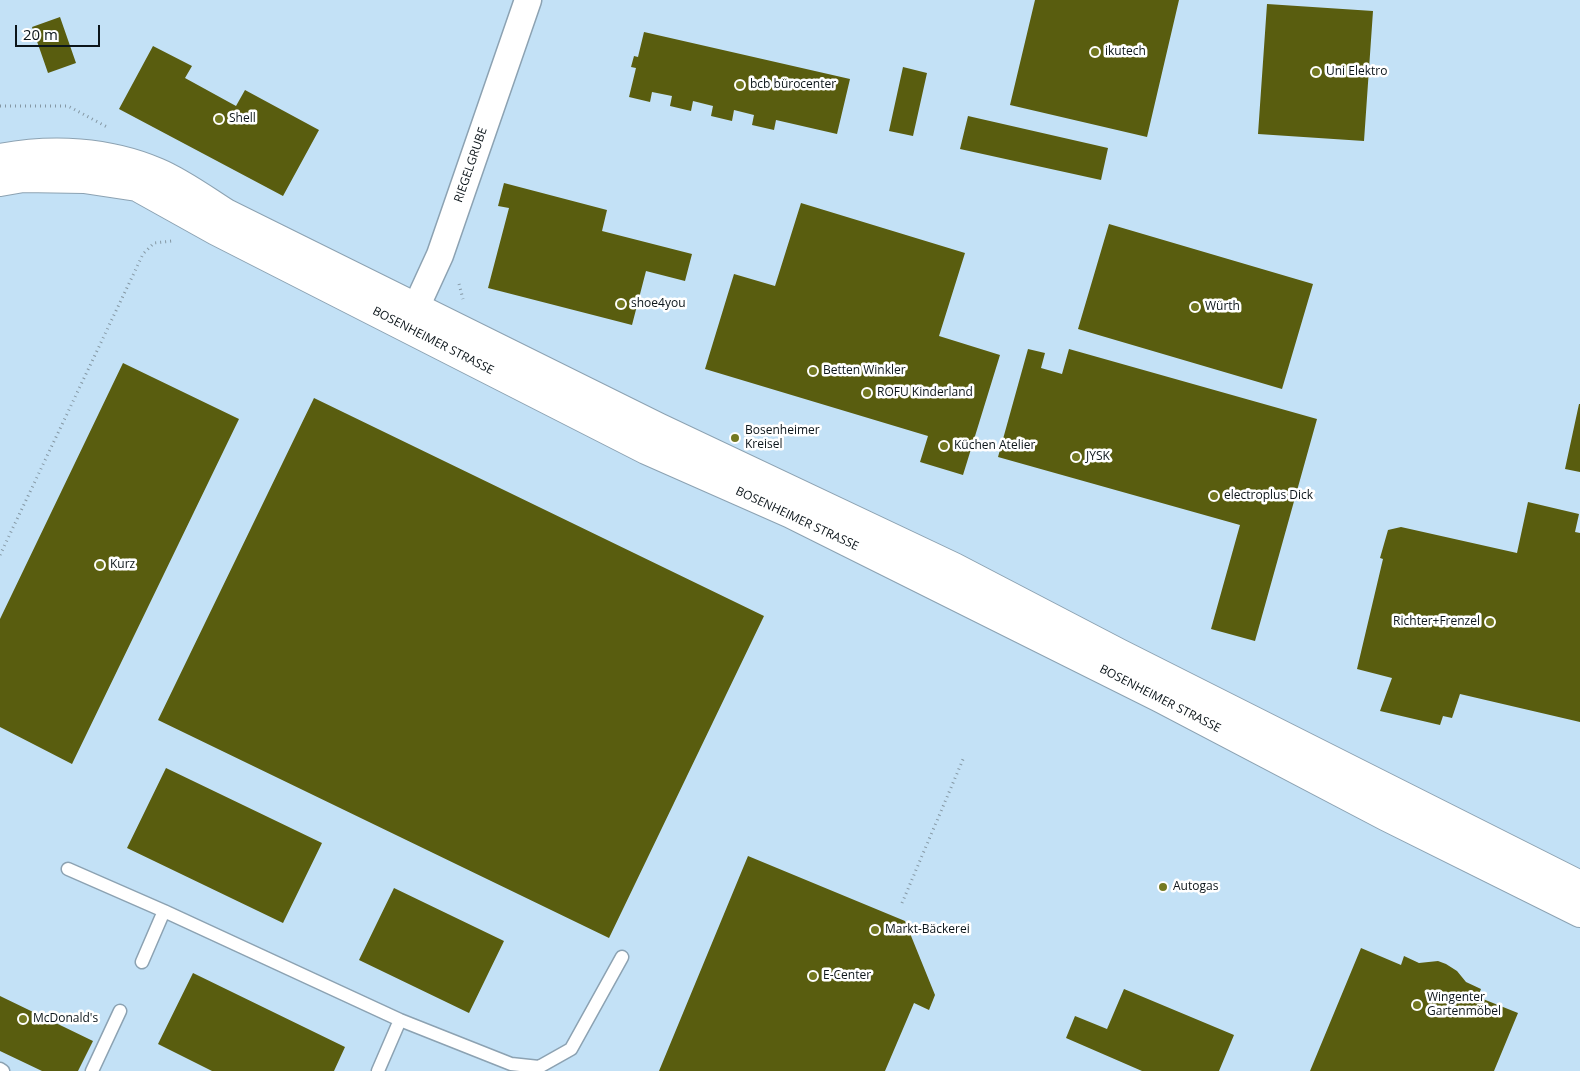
<!DOCTYPE html>
<meta charset="utf-8">
<style>
body{margin:0}
#map{position:relative;width:1580px;height:1071px;overflow:hidden;background:#d6eeff;font-family:"Open Sans",sans-serif}
canvas{display:block}
.scale{position:absolute;left:15px;top:25px;width:85px;height:22px;box-sizing:border-box;border:2px solid #0c151a;border-top:0;padding-left:6px;font-size:15px;line-height:18px;white-space:nowrap;color:#0c151a;-webkit-text-stroke:4px #fff;paint-order:stroke}
</style>
<div id="map">
<canvas width="1580" height="1071"></canvas>
<div class="scale">20 m</div>
</div>
<script>
const ctx = document.querySelector('canvas').getContext('2d');
ctx.lineJoin = 'round';
function fillPath(path, color) { ctx.fillStyle = color; ctx.fill(path, 'evenodd'); }
function strokePath(path, color, width, dash) { ctx.strokeStyle = color; ctx.lineWidth = width; ctx.lineCap = dash ? 'butt' : 'round'; ctx.setLineDash(dash || []); ctx.stroke(path); }
function label(font, color, halo, rows, align = 'center') {
  ctx.font = font + ' "Open Sans",sans-serif'; ctx.lineWidth = 5; ctx.setLineDash([]); ctx.textBaseline = 'middle'; ctx.strokeStyle = halo; ctx.fillStyle = color; for (const [text, x, y, turn = 0] of rows) {
    ctx.save(); ctx.translate(x, y); ctx.rotate((+turn || 0) * Math.PI / 180); ctx.textAlign = isNaN(turn) ? turn : align; if (halo) ctx.strokeText(text, 0, 0); ctx.fillText(text, 0, 0); ctx.restore();
  }
}
const built = new Path2D(`
 M0,0H1580V1071H0Z`);
const building = new Path2D(`
 M1035,0H1179L1147,137L1010,105Z
 M1267,4L1373,11L1364,141L1258,134Z
 M60,17L76,63L48,73L32,27Z
 M644,32L850,79L837,134L776,120L774,130L752,125L754,115L734,110L732,121L711,116L713,106L693,101L691,111L670,106L672,96L652,92L650,102L629,97L636,68L631,67L634,56L638,57Z
 M153,46L192,66L185,78L236,106L245,90L319,130L283,196L119,109Z
 M903,67L927,73L913,136L889,131Z
 M968,116L1108,148L1101,180L960,149Z
 M504,183L607,210L602,231L692,254L685,281L646,271L632,325L488,288L509,208L498,206Z
 M801,203L965,253L939,336L1000,355L963,475L920,462L928,436L705,369L734,274L775,286Z
 M1109,224L1313,284L1282,389L1078,329Z
 M1028,349L1045,353L1041,368L1062,374L1069,349L1317,419L1255,641L1211,629L1240,525L998,457Z
 M123,363L239,419L72,764L0,727V619Z
 M314,398L764,616L609,938L158,720Z
 M1579,404H1580V472L1565,469Z
 M1528,502L1579,514L1575,532L1580,533V722L1460,694L1452,718L1443,716L1440,725L1380,711L1392,678L1357,669L1383,559L1380,558L1388,530L1401,527L1517,553Z
 M166,768L322,843L283,923L127,848Z
 M748,856L905,921L935,995L929,1010L914,1003L885,1071H659Z
 M394,888L504,941L469,1013L359,960Z
 M1361,948L1401,965L1404,956L1419,963L1438,961L1446,964L1457,971L1466,982L1481,989L1478,997L1518,1013L1494,1071H1310Z
 M193,973L345,1047L334,1071H212L158,1044Z
 M1124,989L1234,1035L1219,1071H1142L1066,1038L1075,1016L1107,1029Z
 M0,996L93,1041L78,1071H42L0,1051Z`);
const path = new Path2D(`
 M0,106H68L107,127
 M459,284L463,299
 M0,555L143,254L154,243L172,241
 M902,903L964,757`);
const lane = new Path2D(`
 M68,869L164,911
 M142,962L164,911L400,1020L511,1064L539,1067L571,1049L622,957
 M0,1069L3,1071
 M92,1071L120,1011
 M378,1071L400,1020`);
const street = new Path2D(`
 M407,327L440,255L528,0`);
const secondary = new Path2D(`
 M0,158C52,148 108,151 157,172C181,182 204,199 226,213L658,427L954,567L1119,653L1580,885
 M0,182L23,178L84,179L137,187L216,231L646,450L791,514L1160,698L1387,817L1580,913`);
const markers = [
 [1095,52,5,"#747921"],
 [1316,72,5,"#747921"],
 [740,85,5,"#747921"],
 [219,119,5,"#747921"],
 [621,304,5,"#747921"],
 [1195,307,5,"#747921"],
 [813,371,5,"#747921"],
 [867,393,5,"#747921"],
 [735,438,5,"#747921"],
 [944,446,5,"#747921"],
 [1076,457,5,"#747921"],
 [1214,496,5,"#747921"],
 [100,565,5,"#747921"],
 [1490,622,5,"#747921"],
 [1163,887,5,"#747921"],
 [875,930,5,"#747921"],
 [813,976,5,"#747921"],
 [1417,1005,5,"#747921"],
 [23,1019,5,"#747921"]
];
const poiNames = [
 ["ikutech",1105,52],
 ["Uni Elektro",1326,72],
 ["bcb bürocenter",750,85],
 ["Shell",229,119],
 ["shoe4you",631,304],
 ["Würth",1205,307],
 ["Betten Winkler",823,371],
 ["ROFU Kinderland",877,393],
 ["Bosenheimer",745,431],
 ["Kreisel",745,445],
 ["Küchen Atelier",954,446],
 ["JYSK",1086,457],
 ["electroplus Dick",1224,496],
 ["Kurz",110,565],
 ["Richter+Frenzel",1480,622,"right"],
 ["Autogas",1173,887],
 ["Markt-Bäckerei",885,930],
 ["E-Center",823,976],
 ["Wingenter",1427,998],
 ["Gartenmöbel",1427,1012],
 ["McDonald's",33,1019]
];
const streetNames = [
 ["RIEGELGRUBE",471,165,-71],
 ["BOSENHEIMER STRASSE",433,341,27],
 ["BOSENHEIMER STRASSE",797,519,25],
 ["BOSENHEIMER STRASSE",1160,699,27]
];
fillPath(built, '#c3e1f6');
fillPath(building, '#595d0f');
strokePath(lane, '#8ca2b2', 15);
strokePath(street, '#8ca2b2', 29);
strokePath(secondary, '#8ca2b2', 30);
strokePath(path, '#8598a4', 3, [1, 4]);
strokePath(lane, '#fff', 12);
strokePath(street, '#fff', 26);
strokePath(secondary, '#fff', 28);
for (const [x, y, r, color] of markers) { const dot = new Path2D(); dot.arc(x, y, r, 0, 2 * Math.PI); ctx.fillStyle = color; ctx.fill(dot); strokePath(dot, '#fff', 2); }
label('12px', '#0c151a', '#fff', poiNames, 'left');
label('12px', '#0c151a', '#fff', streetNames);
</script>
